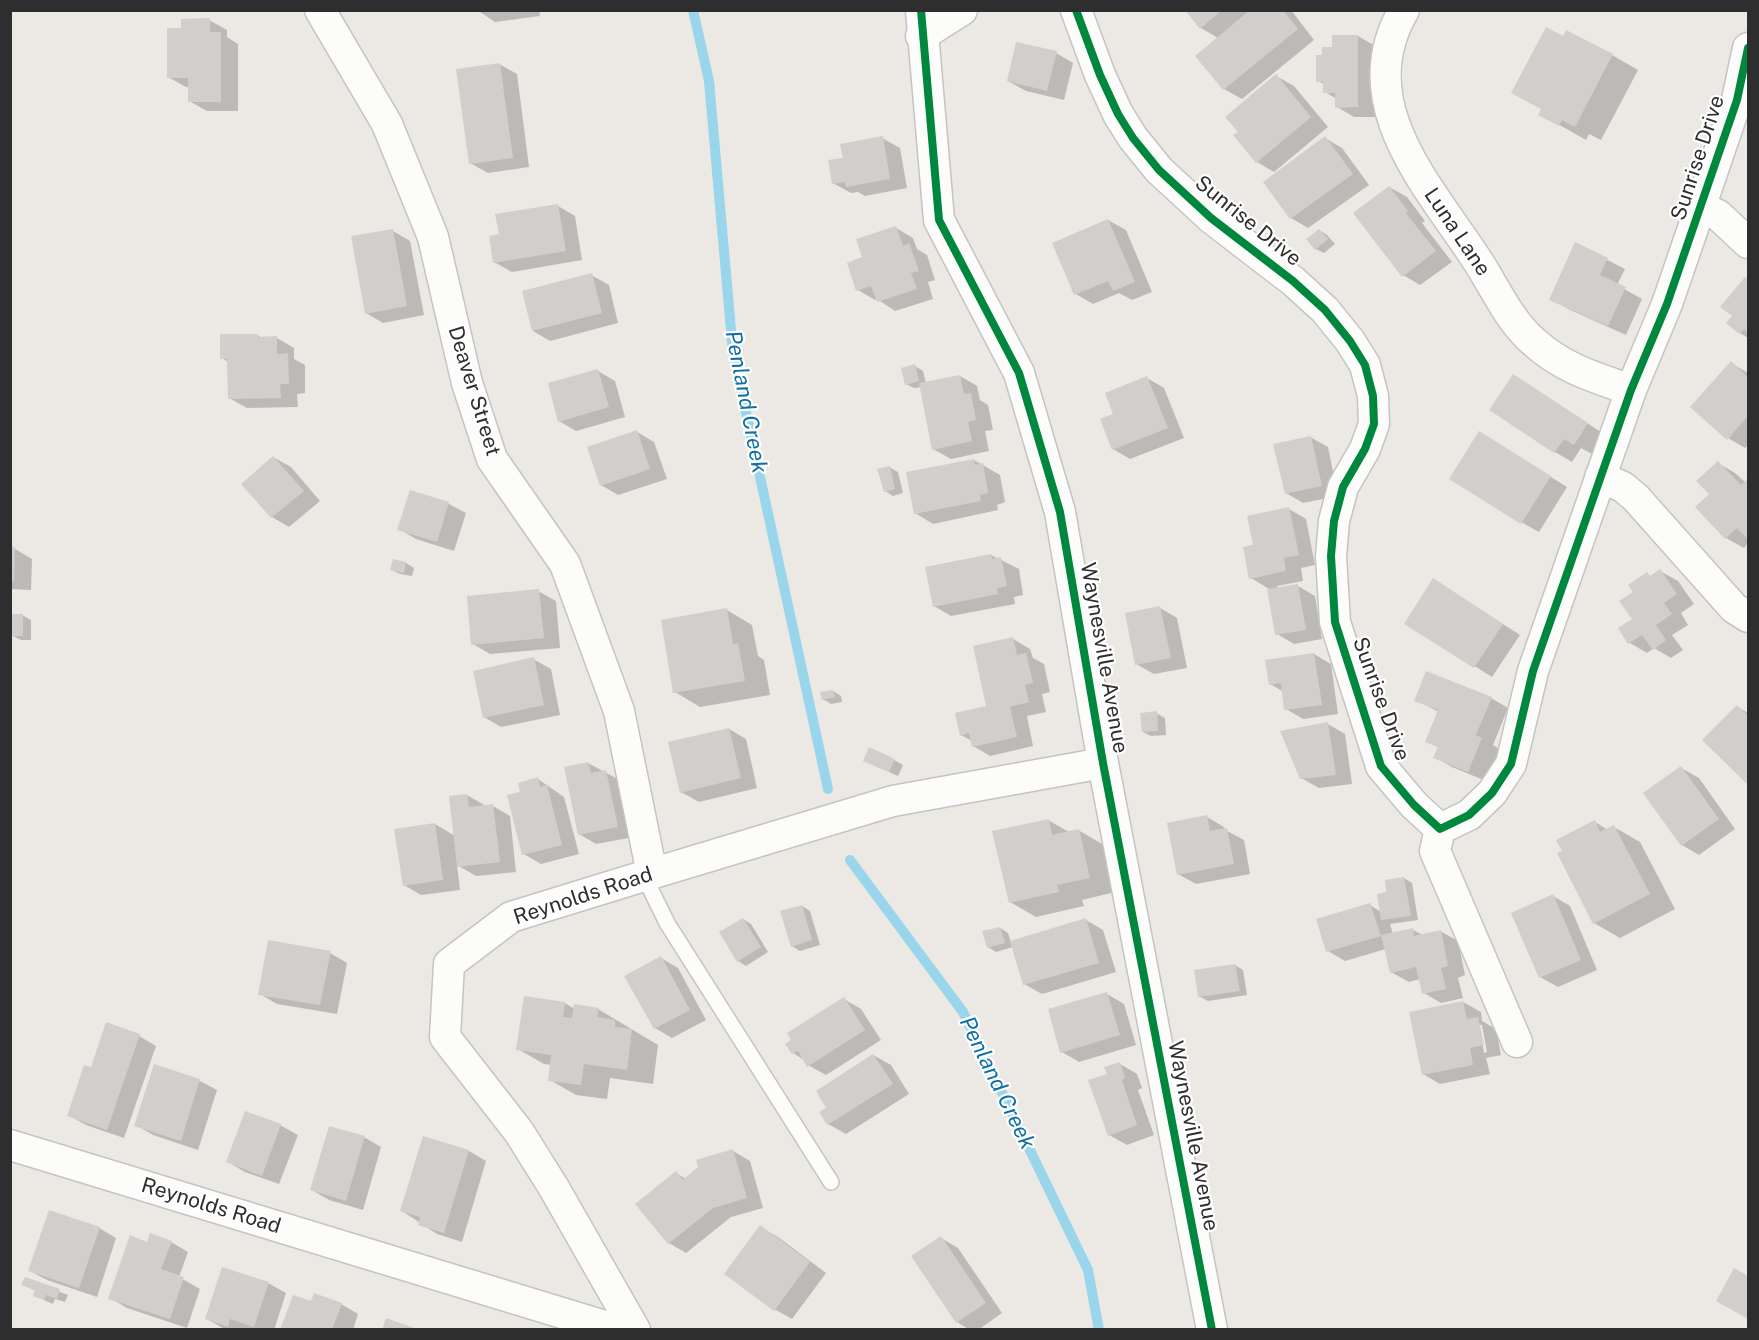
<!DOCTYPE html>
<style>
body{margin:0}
#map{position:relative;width:1759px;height:1340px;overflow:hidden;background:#ece8e4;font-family:"Public Sans",sans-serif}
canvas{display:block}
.frame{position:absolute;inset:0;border:12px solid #2e2e2e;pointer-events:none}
</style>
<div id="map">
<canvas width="1759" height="1340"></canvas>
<div class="frame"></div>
</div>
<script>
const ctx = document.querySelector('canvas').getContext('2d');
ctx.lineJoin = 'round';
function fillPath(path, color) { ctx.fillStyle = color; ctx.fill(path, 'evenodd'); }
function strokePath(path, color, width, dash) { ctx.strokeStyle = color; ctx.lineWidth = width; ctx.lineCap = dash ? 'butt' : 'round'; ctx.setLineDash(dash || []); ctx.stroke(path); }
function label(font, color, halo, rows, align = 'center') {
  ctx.font = font + ' "Public Sans",sans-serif'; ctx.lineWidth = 4.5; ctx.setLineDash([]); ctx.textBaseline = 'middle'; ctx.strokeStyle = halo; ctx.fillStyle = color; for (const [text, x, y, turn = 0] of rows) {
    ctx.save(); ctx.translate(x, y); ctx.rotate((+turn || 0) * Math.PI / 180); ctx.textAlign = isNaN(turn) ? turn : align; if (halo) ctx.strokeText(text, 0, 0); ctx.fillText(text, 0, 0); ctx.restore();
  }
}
const shadow = new Path2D(`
 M477,10H539L540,16L495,22Z
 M1187,10H1291L1314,40L1242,99L1224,89L1218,38L1201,28Z
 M209,20L227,30V37L238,44V111H207L189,101V87H186L168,77L183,30Z
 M1358,36L1375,46V117H1354L1337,107V99L1325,92V85L1318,81L1324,57L1333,49Z
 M1563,38L1612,55L1638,70L1601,140L1589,134L1586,140L1540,114Z
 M1056,53L1073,63L1064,100L1026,91L1008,81Z
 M499,64L517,74L529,167L488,173L470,163Z
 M1276,76L1294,86L1328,127L1274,172L1257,162L1240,132Z
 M882,138L900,148L907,188L865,196L858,192L851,193L833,183Z
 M1325,138L1342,148L1369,185L1308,228L1291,218Z
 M1389,187L1407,197L1425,221L1422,223L1452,262L1420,285L1403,275Z
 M558,206L575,216L582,260L512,272L494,262L501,236Z
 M1108,220L1126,230L1152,292L1132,300L1119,293L1093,304L1076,294Z
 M896,228L913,238L917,249L927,255L935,280L928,282L933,299L895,311L877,299L875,300L858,290L864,258Z
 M1319,230L1327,235L1335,244L1324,253L1316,249Z
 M393,231L410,241L424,315L383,323L366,313Z
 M1576,244L1625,269L1617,285L1642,299L1626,335L1568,309L1551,299Z
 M591,275L609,285L618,323L550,341L533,331Z
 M1745,279L1748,281V338L1740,333L1734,316Z
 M257,335L262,338H277L294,348V359L305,365V393L297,394L298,407L247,408L229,398L228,362L222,358Z
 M1731,363L1748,373V445L1745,448L1728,438Z
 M915,366L923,371L926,383L960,376L977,386L980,400L988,405L993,430L985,431L989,451L951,459L933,449L921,387L914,388L906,384Z
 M598,371L615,381L625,417L576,431L559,421Z
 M1147,378L1164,388L1184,438L1130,459L1113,449L1115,415Z
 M1530,386L1604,434L1592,454L1581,448L1572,462L1555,452Z
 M637,432L654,442L667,479L618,495L601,485Z
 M1310,437L1328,447L1338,496L1303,503L1286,493Z
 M1496,443L1567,487L1539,532L1521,522Z
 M273,457L291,467L320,501L289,527L272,517L243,484Z
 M974,460L1000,475L1005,502L997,505L998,510L933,524L915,513Z
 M1718,463L1735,473L1746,483L1748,481V543L1744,548L1726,538L1697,507L1711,494Z
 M889,467L898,472L903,493L893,496L885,491Z
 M411,492L449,504L466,513L454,551L416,539L399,529Z
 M1289,509L1306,519L1315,565L1301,568L1303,581L1277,586L1278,589L1298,586L1315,596L1322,639L1294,644L1277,634L1269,589L1251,578L1255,546Z
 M10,549H15L32,559L31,590L10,589Z
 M991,555L1019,569L1023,595L1014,597L1015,604L951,616L934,606Z
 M406,563L414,568L412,576L400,574L392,570Z
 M1660,571L1678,581L1694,604L1681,613L1688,625L1672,635L1683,650L1671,658L1654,648L1647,653L1630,643L1634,619L1635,592L1647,574L1652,577Z
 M1450,590L1520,635L1492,677L1406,623Z
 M538,591L556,601L560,648L490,654L473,644Z
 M1160,608L1177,618L1187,668L1154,674L1136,664Z
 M727,610L752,625L758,656L764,660L770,695L700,707L675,692Z
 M22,615L31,620V640H21L13,636Z
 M1013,639L1030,649L1033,658L1044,664L1050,692L1042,694L1046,712L1027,716L1033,746L990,756L973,746L972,741L961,735L988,707Z
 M1314,654L1331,664L1338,714L1303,719L1286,709L1284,692L1270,684Z
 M533,659L551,669L560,715L501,727L484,717Z
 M833,691L841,696L842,702L831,704L823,699Z
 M1491,698L1508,708L1493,745L1499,749L1486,781L1452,767L1435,757L1439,748L1427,741L1439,712L1416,700Z
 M1738,707L1748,713V783L1705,740Z
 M1156,713L1165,718L1166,735L1151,736L1143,732Z
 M1328,724L1345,734L1352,784L1319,788L1301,778Z
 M729,729L746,739L757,788L699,802L681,792Z
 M894,760L903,765L898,776L873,765Z
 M588,763L623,782L634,837L596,844L579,834Z
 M1681,768L1699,778L1735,829L1699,855L1682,845Z
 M538,779L564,797L579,854L541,864L524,854L522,793Z
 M467,795L484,805L493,806L510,816L516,872L476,876L457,865L460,890L421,895L404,885L435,824L455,836Z
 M1207,817L1224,827L1225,830L1244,840L1250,874L1196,884L1178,874Z
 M1048,820L1069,832L1078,830L1104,845L1115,892L1082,900L1084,906L1036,917L1010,902Z
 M1595,822L1608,830L1614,827L1640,842L1675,909L1620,938L1594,923Z
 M1404,878L1412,883L1418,920L1390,924L1393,934L1413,930L1423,935L1440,931L1458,941L1465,975L1458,978L1463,998L1441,1003L1424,993L1420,979L1409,982L1391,972L1386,949L1345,961L1328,951L1370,905L1381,912L1388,894Z
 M1553,896L1570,906L1597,970L1558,987L1540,977Z
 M802,906L810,911L820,945L800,951L792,946Z
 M743,919L751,924L768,952L746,966L738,961L721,933Z
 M1086,920L1103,930L1116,972L1042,994L1024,984L1013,947L996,952L988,947L1000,928L1008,933L1011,942Z
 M330,953L347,963L337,1014L277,1004L260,994Z
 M661,958L678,968L706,1020L672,1038L655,1028Z
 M1235,965L1243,970L1247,995L1208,1001L1199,996Z
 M1107,994L1124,1004L1136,1045L1079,1062L1062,1052Z
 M844,999L861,1009L881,1040L826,1075L808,1065L804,1060L793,1053Z
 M1463,1002L1481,1012L1482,1021L1496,1029L1501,1055L1486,1058L1490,1074L1440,1084L1423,1074ZM1479,1025H1482L1487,1052L1484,1053Z
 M565,1003L575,1009H598L658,1045L653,1084L610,1078L607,1099L576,1095L550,1080L552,1065L544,1064L518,1049Z
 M139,1036L156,1046L124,1138L86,1125L68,1115L92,1069Z
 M873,1055L891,1065L909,1094L846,1134L828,1124V1108Z
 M1120,1064L1137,1074L1142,1088L1138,1090L1154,1135L1127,1145L1109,1135V1075Z
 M155,1066L200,1081L217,1090L198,1150L153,1135L136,1125Z
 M280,1125L298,1135L279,1184L245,1172L228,1162Z
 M364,1137L381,1147L363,1210L329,1200L312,1190Z
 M469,1151L486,1161L462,1242L437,1234L402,1211Z
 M733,1151L750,1161L763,1208L731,1217L686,1253L669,1243L676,1173L686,1179Z
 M760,1227L778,1237L826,1273L792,1319L774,1309Z
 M99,1228L116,1238L97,1297L47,1280L30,1271Z
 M941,1238L958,1248L1002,1313L978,1330H970L957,1322Z
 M171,1242L188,1252L179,1277L200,1289L187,1328L127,1308L110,1298L148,1244Z
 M1734,1270L1748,1277V1317L1718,1300Z
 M26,1279L68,1295L65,1302L55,1299L53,1304L35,1296L36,1291L23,1285Z
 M268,1283L286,1293L274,1330L248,1328L247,1330H226L207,1319Z
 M312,1303L341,1304L358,1314L353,1330H282Z`);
const stream = new Path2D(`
 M693,10L709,81L733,353L828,789
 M850,860L963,1012L1088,1270L1099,1330`);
const building = new Path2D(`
 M1185,10H1222L1200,29Z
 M1250,10H1283L1298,29L1223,90L1195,56Z
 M210,18V32H221V102H188V78H167V28H181V19Z
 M1546,27L1563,36L1566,30L1613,54L1575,127L1562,120L1559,126L1538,115L1541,109L1511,93Z
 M1332,35H1358V107L1335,108V93H1323V82H1316V55H1322V47H1332Z
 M1016,42L1057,51L1047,91L1007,81Z
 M500,63L513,158L469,164L456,69Z
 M1276,74L1311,117L1256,163L1233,135L1238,132L1225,117Z
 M883,136L890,179L846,187L845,182L832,184L828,160L843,158L840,144Z
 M1325,136L1353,174L1290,219L1263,182Z
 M1389,186L1408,211L1406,213L1436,251L1402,277L1353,213Z
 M558,204L566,251L493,263L489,236L499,234L495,214Z
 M1108,219L1135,282L1113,291L1108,281L1074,295L1052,243Z
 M896,226L903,246L909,243L919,271L911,273L917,289L877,302L871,286L856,291L847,263L862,257L856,239Z
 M393,229L407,306L365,314L351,236Z
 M1319,229L1328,239L1315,250L1306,239Z
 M1575,242L1608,258L1600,275L1626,287L1608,326L1549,300Z
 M592,273L602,313L532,331L522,291Z
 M1745,277L1748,280V333L1744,329L1739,334L1726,323L1732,316L1720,307Z
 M220,334H258V337L277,336V354L288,353L289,384H280L281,398L228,399L227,359H220Z
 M1731,361L1748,377V416L1727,440L1690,407Z
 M915,364L919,381L905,385L901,368Z
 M598,369L609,407L558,422L548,383Z
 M1513,374L1588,423L1574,445L1564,439L1554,453L1489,410Z
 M960,375L964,394L971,393L976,420L968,422L972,441L932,450L919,383Z
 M1147,376L1168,428L1112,450L1100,419L1113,414L1105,393Z
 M637,430L650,469L600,486L587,447Z
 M1479,431L1551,476L1521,524L1449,479Z
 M1311,436L1322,486L1285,494L1273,444Z
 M273,456L304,491L271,518L241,484Z
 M974,459L975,465L983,463L988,493L980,495L981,501L914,514L906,472Z
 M1718,461L1741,485L1748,478V539L1737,528L1725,539L1695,507L1709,494L1696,481Z
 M890,466L895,489L884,492L877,469Z
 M410,490L449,502L437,542L397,530Z
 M1289,507L1299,555L1284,558L1286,571L1249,579L1243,547L1253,545L1247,516Z
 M10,547H15L14,581H10Z
 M991,554L992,559L1001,557L1007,586L997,588L998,594L933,607L925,567Z
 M393,559L406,562L404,573L390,570Z
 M1660,569L1677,594L1664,603L1672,614L1656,625L1666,640L1653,650L1642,635L1628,644L1618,628L1632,619L1619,601L1633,592L1628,585L1647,572L1650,576Z
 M1433,578L1503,624L1474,668L1404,624Z
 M1298,584L1306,630L1275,635L1267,589Z
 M539,589L544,638L471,645L467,596Z
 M1160,606L1171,658L1135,665L1125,613Z
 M727,608L733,644L738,643L745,681L673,693L661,620Z
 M11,614H23V636H11Z
 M1013,637L1017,655L1026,653L1033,683L1025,685L1029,702L1010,707L1017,737L972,747L969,733L960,736L955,713L986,706L973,646Z
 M1314,653L1322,705L1284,710L1281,683L1269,685L1265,660Z
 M534,657L544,705L483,718L473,671Z
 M1426,671L1492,697L1476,735L1482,738L1468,772L1433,758L1438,747L1425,742L1438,710L1414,701Z
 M833,690L835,697L822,700L820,692Z
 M1737,705L1748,716V785L1702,740Z
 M1157,711L1158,731L1142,732L1140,713Z
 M1328,722L1336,775L1300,779L1280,731Z
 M729,728L741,778L680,793L668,742Z
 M869,747L895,759L889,772L863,761Z
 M588,762L591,773L606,770L618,827L578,835L564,767Z
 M1681,766L1719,819L1681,846L1643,793Z
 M538,777L540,787L547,785L562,845L522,855L507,795L520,792L518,783Z
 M467,794L469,807L493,804L500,862L457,867L449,796Z
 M1207,815L1210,831L1227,828L1234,864L1177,875L1167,823Z
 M1049,819L1052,835L1079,829L1090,878L1057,885L1059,892L1009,903L992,831Z
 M1595,820L1600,832L1614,825L1650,894L1593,924L1557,853L1562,851L1556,840Z
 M435,823L443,880L403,886L394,829Z
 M1404,877L1411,916L1381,920L1377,894L1386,892L1385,880Z
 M1553,894L1581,960L1539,978L1511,913Z
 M1370,903L1381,936L1326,952L1316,919Z
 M802,905L812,940L791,947L780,911Z
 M743,918L761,947L737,962L719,932Z
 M1086,918L1099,963L1023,985L1010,941Z
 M1000,927L1005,943L987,948L982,931Z
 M1413,928L1414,936L1441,930L1448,966L1441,968L1446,989L1422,994L1416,967L1390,973L1381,935Z
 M268,940L331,951L320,1005L258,995Z
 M661,956L690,1010L654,1029L624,976Z
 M1235,964L1240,991L1198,997L1194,970Z
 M1107,992L1120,1035L1060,1053L1048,1009Z
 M524,996L565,1002L563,1017L572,1018L574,1004L599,1008L597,1017L615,1020V1027L632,1029L627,1070L584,1064L581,1085L548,1081L551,1055L516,1050Z
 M844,997L865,1030L807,1067L798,1051L792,1054L785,1044L791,1040L787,1033Z
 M1463,1001L1467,1019L1478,1017L1484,1045L1470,1048L1473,1065L1422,1075L1409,1012Z
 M106,1022L140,1034L107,1130L67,1116L84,1065L91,1067Z
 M873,1054L893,1084L827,1125L819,1112L826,1108L816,1091Z
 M1120,1062L1125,1078L1122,1080L1137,1125L1108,1136L1088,1080L1107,1074L1104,1067Z
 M154,1064L200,1079L181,1141L134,1126Z
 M245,1111L281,1124L262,1176L226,1162Z
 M329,1126L365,1136L346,1201L310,1190Z
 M423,1136L469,1150L444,1233L418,1225L420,1217L400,1211Z
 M733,1149L747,1198L713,1208L668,1244L635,1204L676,1171L683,1180L698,1167L696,1160Z
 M49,1210L100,1227L79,1288L28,1271Z
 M760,1225L810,1262L774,1311L724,1274Z
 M150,1233L172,1241L161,1269L184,1277L170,1319L108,1299L130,1235L147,1242Z
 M941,1236L986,1303L956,1323L911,1256Z
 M222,1267L269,1282L254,1327L230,1319L228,1327L205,1319Z
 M1734,1268L1748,1276V1319L1716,1301Z
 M25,1277L60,1289L57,1299L46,1295L44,1300L33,1296L35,1290L21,1285Z
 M314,1293L342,1303L332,1330H280L293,1295L311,1301Z
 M386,1318L417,1329V1330H382Z`);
const lane = new Path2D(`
 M644,876L667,923L831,1182`);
const street = new Path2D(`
 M320,10L387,124L433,237L467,383L492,459L565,564L619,711L652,874
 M921,10L939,220L1019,373L1060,512L1103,763L1212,1330
 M1076,10L1100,75L1118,114L1133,138L1159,170L1211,218L1293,281L1325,310L1350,341L1365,365L1373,396L1374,424L1365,449L1343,487L1334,521L1331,556L1335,622L1381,766L1414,805L1440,829L1469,815L1492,793L1511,764L1533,671L1631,390L1667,304L1737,100L1748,48
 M1404,10C1349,103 1429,186 1477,260C1495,287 1509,321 1534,342C1564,369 1594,377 1631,390
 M921,36L962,10
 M1701,207L1718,215L1748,243
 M1600,477L1623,487L1636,498L1734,608L1748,617
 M1440,829L1435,851L1517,1042
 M10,1145L618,1330
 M635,1330L554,1188L519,1132L445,1037L449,964L511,917L644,876L893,801L1103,763`);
const cycleway = new Path2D(`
 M921,10L939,220L1019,373L1060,512L1103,763L1212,1330
 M1076,10L1100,75L1118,114L1133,138L1159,170L1211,218L1293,281L1325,310L1350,341L1365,365L1373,396L1374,424L1365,449L1343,487L1334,521L1331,556L1335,622L1381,766L1414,805L1440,829L1469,815L1492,793L1511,764L1533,671L1631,390L1667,304L1737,100L1748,48`);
const streetNames = [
 ["Sunrise Drive",1698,158,-72],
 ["Sunrise Drive",1248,221,39],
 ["Luna Lane",1457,232,56],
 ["Deaver Street",474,391,73],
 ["Waynesville Avenue",1104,658,80],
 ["Sunrise Drive",1381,699,70],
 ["Reynolds Road",583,896,-18],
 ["Waynesville Avenue",1193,1136,79],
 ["Reynolds Road",211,1206,17]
];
const waterNames = [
 ["Penland Creek",746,402,79],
 ["Penland Creek",997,1083,64]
];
fillPath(shadow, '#0003');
strokePath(stream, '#99d6ec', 10);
fillPath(building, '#d1cecb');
strokePath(lane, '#c5c4c5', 18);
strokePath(street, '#c5c4c5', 33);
strokePath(lane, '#fcfcfb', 15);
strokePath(street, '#fcfcfb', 30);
strokePath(cycleway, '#00873e', 8);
label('21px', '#2e2e2e', '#fff', streetNames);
label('italic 22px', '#0d6fa3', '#fff', waterNames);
</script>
